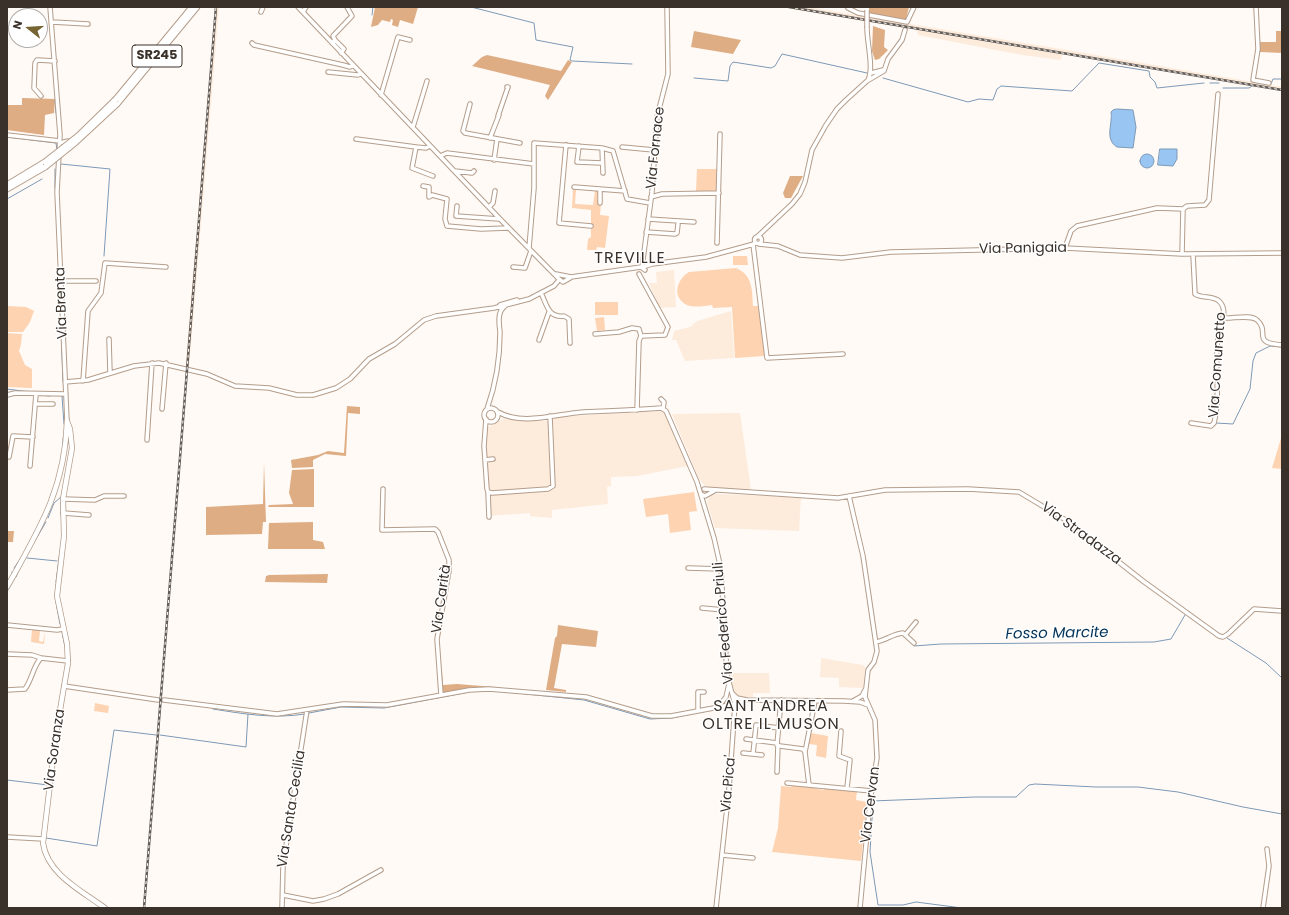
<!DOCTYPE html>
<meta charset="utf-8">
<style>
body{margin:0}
#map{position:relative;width:1289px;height:915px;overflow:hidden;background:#fffaf6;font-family:Poppins,sans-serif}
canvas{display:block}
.frame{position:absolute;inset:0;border:8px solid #3a312a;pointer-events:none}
.north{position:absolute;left:8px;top:8px;width:40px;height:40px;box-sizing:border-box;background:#fff;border:1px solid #b0adaa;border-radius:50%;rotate:287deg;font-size:11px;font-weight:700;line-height:16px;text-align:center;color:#3a312a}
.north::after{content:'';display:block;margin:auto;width:14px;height:18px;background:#766533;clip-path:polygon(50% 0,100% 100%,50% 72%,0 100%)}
</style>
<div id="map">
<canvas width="1289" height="915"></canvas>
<div class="frame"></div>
<div class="north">N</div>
</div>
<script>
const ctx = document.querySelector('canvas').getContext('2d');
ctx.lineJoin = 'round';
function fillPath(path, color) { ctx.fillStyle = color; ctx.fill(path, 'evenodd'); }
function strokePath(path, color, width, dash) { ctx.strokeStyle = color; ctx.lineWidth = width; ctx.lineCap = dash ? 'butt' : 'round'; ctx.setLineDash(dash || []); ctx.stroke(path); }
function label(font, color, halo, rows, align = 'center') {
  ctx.font = font + ' Poppins,sans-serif'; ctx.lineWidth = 3; ctx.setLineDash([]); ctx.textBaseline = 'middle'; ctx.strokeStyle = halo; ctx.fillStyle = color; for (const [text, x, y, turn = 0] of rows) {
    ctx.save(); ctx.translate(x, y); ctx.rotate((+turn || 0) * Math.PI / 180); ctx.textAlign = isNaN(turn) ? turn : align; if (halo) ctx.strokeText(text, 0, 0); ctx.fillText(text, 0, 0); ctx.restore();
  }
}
const built = new Path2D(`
 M215,7H219L189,368L186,367V360Z
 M780,7H808L1067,50L1282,87V91L1062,54L1061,60L1022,55L918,35L917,31L912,29Z
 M674,270L676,307L660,308L649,283H657L656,272Z
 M731,311L734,358L685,361L676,340H672L674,331L690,327L697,321Z
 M663,411L668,417L688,466L637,476L611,477V486L607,487L608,504L552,510V518L530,516V513L487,516L482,445L485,427H489L503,419L519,421H552L556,417Z
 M740,413L751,490L711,488L705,486L699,479L672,414Z
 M714,494L801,497L799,531L715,528L707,502L710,496Z
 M821,658L863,665L865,667L863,688L839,687V678L820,677Z
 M731,673H769L770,693H753V697H739L734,691L729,674Z`);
const green = new Path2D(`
 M697,169H717V191H696Z
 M573,189L576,190L575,204L593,205L595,191H598L597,200L601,203L600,215L609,216L605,248L597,247L596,250H587L588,239L591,237V210L572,208Z
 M733,256H747L748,265H733Z
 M736,268C753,275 752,290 753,306H759L765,355L764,356L735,358L732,307L713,308L712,305C705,306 694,308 687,305C671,297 677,279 689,272Z
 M595,302H618V315H595Z
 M7,306L26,307L34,311L30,322L23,332H7Z
 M604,317L605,330L597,331L595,318Z
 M7,333L22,334L21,344L19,351L25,365L32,369V388L7,387Z
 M1282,435V469L1272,468Z
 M694,492L697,511L689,512L691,530L670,533L668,514L646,517L643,499Z
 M32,629L42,630L40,631L39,641L43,642L45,631L44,644L31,642Z
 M95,703L109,706L108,713L94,711Z
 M810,733L828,736L826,758L816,756L817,745L809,744Z
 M793,785L816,787L817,789L824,790L825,788L857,791L856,800L867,802L861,861L772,852L778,828L781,786L791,787Z`);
const forest = new Path2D(`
 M375,7H418L413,24L400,20L398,27L392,25L393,20L391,19L390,22L382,20L378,25L371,27Z
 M869,7H909L906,19H903L869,13Z
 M873,26L885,30L884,47L888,50L879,59L875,60L872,51Z
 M694,31L741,40L733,54L691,47Z
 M1276,31H1282V53L1260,52L1258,42H1276Z
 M487,55L561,71L568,60L572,62L548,100L545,96L550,85L472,66L482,57Z
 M22,98L55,99L54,113L45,115L44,135L7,130V105H22Z
 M790,176H803L791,198H785L783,193Z
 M347,406L360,407V414L348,413L346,456L325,454L313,460V467L292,468L291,460L318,455L328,451L344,453Z
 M264,463L266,522H263L262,534L206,535V507L263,504Z
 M314,469V507H268L269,505L293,504L289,493L292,470Z
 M313,522V540L323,542L325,549H268L269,523Z
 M7,531H14L13,542H7Z
 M328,574L327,583L265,582L266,576L269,575Z
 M558,625L598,631L596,647L562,644L554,688L566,690V692L546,690L555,638L557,636Z
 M439,672H442L443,685L457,684L495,687H473L443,693Z`);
const water = new Path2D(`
 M1117,109L1133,110L1136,127L1133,148L1117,147C1104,139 1113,124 1111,112L1113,110Z
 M1160,149H1177V159L1173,166L1158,165Z
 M1140 161a7 7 0 1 1 14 0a7 7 0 1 1-14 0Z`);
const stream = new Path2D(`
 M471,7L534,23L536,40L573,47L570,60L572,61L632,64
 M372,15L373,7
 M694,78L728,81L730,66L733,62L771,68L775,66L782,54L867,73
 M883,78L968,102L979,99L993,100L997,89L1001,86L1072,91L1099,63L1149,71L1150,77L1155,82L1157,88L1204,83
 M1210,83H1219
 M1271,84L1273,79H1282
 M1223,88H1249L1252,86
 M55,100L56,113
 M7,137L56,143L57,150
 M61,164L110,169L104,256
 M55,169V188
 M7,199L42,179
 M59,271L63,381
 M7,389L30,392
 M38,395L50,396
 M62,396L64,424
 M1216,423L1233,424L1250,389L1253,361L1256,353L1270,346L1282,347
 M63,439L64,435
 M63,445V440
 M61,501L62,536
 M48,518L54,503L61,497
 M34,533L38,527
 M33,544L46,522
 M27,558L57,561
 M14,568L19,561
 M12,574V572
 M16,577L19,570
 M56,582L60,551
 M56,585L55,597L60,624
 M8,590L14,579
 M1188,611L1219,634L1223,635
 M62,632L65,647
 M1227,638L1266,663L1282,678
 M914,646L941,644L1154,642L1171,639L1185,615
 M498,691L584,700L650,719L672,718L721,708
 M213,709C244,714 274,719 305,714
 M309,713L341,707L384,708L469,692
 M160,735L246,747L248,714
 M7,780L48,785
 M727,790L728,766
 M872,801L975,797H1016L1029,785L1035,784L1096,787H1138L1178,792L1243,807L1282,814
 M873,802L870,852L878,905H903L916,902L962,908
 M46,838L97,846L114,730L156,735`);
const minor = new Path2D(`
 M50,7L60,135L57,192L67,421
 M298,7L500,219L559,279
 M1256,7L1258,49L1253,80L1269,83
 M848,8L858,13L907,22L914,7
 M261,12L263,7
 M303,12L306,7
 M52,22L88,24
 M867,28C867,43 874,69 868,80
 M335,40L344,49L341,53
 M252,43L254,45L343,65L350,67L353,65
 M332,43L335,40L333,36L352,16L347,7
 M328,72L358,75L361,73
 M871,73L883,70
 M381,95L398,37L410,40
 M41,96L34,88L35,63L37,60L55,61
 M470,104L463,131L465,133L520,143
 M498,116L508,87H507
 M413,127L427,81
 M7,135L60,141
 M490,138L499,115
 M356,139L416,147L426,148L430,146
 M60,143L68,141
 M566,145L559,223L591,226
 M579,146L577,162L602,163
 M416,147L412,168L433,176
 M622,147L654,150
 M602,148L603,173
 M440,156L447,153L534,164
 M494,160L497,139
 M455,171L472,173L474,171
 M423,186L429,187V197L432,195L447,199L445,219L447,226L481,229L508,228
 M574,187L625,191
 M600,190V203
 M651,197L662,194L719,193
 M457,206L456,216L499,219
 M489,207L493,203L495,191
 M648,219L694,222
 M646,232L675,234L677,233L678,224
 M754.5 240a3.5 3.5 0 1 1 7 0a3.5 3.5 0 1 1-7 0Z
 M757,237L792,204L800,194L805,182L812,150L826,125L837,109L846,100L867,81L884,71L888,59L902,40L905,30
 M717,243L720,134
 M753,244L767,358L843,354
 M759,244L778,246L800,255L842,258L891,252L1065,248L1182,254L1282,253
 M529,248L534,188V143L602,148L613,151L627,199L650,203
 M1065,248L1071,231L1077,226L1157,208L1183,209
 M1182,254L1183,209L1187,206L1205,205L1209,200L1218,94
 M513,267L525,268L531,251
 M642,267L652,192L657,117L668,74L667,7
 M643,267L652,264L706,257L754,244
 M556,274L571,277L641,267L645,270
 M639,274L668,327L665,335L641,336
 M559,279L563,282L570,278
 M61,281H96
 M541,293C547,305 548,318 564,316L569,319L570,343
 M500,305L517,300
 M1223,318C1232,319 1250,314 1257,320C1271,332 1250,343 1282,345
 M595,334L619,332L632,328L639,329L641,336
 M109,339L110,373
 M539,340L549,312
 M83,381L88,311L101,293L105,263L166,267
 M65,382L88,380L134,366L159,363L207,374L235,386L269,388L297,395H313L336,388L350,379L369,359L395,344L424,320L436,316L494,308L529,299L554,286L559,280
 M7,395L15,393L66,394
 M661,399L664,402L663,409
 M36,404H53
 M484 415a7 7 0 1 1 14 0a7 7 0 1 1-14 0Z
 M162,409L166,363
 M487,409C496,384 500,359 500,332C499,323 497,312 505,306
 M637,410L639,341L641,336
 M498,412C522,426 556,414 583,412C609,411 635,410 661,408L666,411L697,482L714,538L721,569L727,675L734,701
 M486,419L484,446L487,489L488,492L492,493L548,489L553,486L550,416
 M1191,423L1211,426L1214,423C1221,395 1214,366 1218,337C1219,326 1229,312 1220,302C1214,295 1202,299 1195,294L1193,255
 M147,440L152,363
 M9,457L13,436L33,437
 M485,460L493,459
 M30,466L36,394
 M383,489L382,530L435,529L438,532L449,560V571L437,639L441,695
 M704,489L838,498L885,490L968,489L1019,492L1064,519L1143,581L1219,636L1223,637L1228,634L1254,609L1282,611
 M488,492L489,517
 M701,494L705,496L714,491
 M849,496L863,556L877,651L874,662L868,670L865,697L875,720L877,758L870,801L860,908
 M63,499L95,500L104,496H124
 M63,513L89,515
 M688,568L721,569
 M702,608L724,610
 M7,625L57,630L63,629
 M906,634L916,622
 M876,642C887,640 892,634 903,633L914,643
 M7,654L32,655L41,658
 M64,686L158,700
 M7,690L25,689C32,680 33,666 41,658L68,661
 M732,693L737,698L747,700L844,701L860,702L868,705
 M164,700L277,714L343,704L387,705L469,690L489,689L586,697L652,716H671L735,704
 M781,700L777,745L780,746L803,749L805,752
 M853,701L862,696L865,690
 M718,707L726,697L729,684
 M736,709L739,703L746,700
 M698,711V692H704
 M841,731L839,756L850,760L847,788
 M746,739L777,743
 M743,753L762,755
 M753,754L756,725L779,728
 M777,772L778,745
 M787,783L872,791
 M809,785L805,752L815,701
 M7,837L43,839
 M722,855L753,858
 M283,895L313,901L324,899L338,894L381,870
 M282,908L283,865L307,710
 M716,908L729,789L735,704
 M1263,908L1269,866L1267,849`);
const major = new Path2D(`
 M67,421L70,429L72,448L63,499L64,536L57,596L67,644L68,663L56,734L43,843C47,874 82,891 105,908
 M7,587C39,530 65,489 67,421`);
const highway = new Path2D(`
 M116,99L192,7
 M117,104L197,7
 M7,185L45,162
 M7,189L45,167`);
const rail = new Path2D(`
 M789,7L1282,90
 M144,908L216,7`);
const minorBridge = new Path2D(`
 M867,10V28`);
const highwayBridge = new Path2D(`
 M45,162L78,136L116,99
 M45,167L76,142L117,104`);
const shields = [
 [157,56,50]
];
const shieldNames = [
 ["SR245",157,56]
];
const streetNames = [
 ["Via Fornace",656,148,-84],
 ["Via Panigaia",1023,249,-1],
 ["Via Brenta",62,303,-92],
 ["Via Comunetto",1218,365,-86],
 ["Via Stradazza",1081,534,36],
 ["Via Carità",442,599,-82],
 ["Via Federico Priuli",724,623,-95],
 ["Via Soranza",55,750,-82],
 ["Via Pica'",729,784,-85],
 ["Via Cervan",871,805,-83],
 ["Via Santa Cecilia",292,809,-81]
];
const waterNames = [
 ["Fosso Marcite",1057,634,-1]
];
const quarterNames = [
 ["TREVILLE",630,259],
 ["SANT'ANDREA",771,707],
 ["OLTRE IL MUSON",771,725]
];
fillPath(built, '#fdebdc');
fillPath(green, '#fdd3b1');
fillPath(forest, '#dead84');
fillPath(water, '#99c5f2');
strokePath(water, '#7c99b6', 1);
strokePath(stream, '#7c99b6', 1);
strokePath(minor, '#b49d8b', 5.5);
strokePath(major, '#b49d8b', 6);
strokePath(highway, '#b49d8b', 7);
strokePath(minor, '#fff', 3.5);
strokePath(major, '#fff', 4.5);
strokePath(highway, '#fff', 5);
strokePath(rail, '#625a54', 2.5);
strokePath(rail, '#fff', 1, [3]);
strokePath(minorBridge, '#b49d8b', 5.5, []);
strokePath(highwayBridge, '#b49d8b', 7, []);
strokePath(minorBridge, '#fff', 3.5);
strokePath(highwayBridge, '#fff', 5);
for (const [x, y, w] of shields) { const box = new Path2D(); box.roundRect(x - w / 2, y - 11, w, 22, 3); ctx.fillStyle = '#fff'; ctx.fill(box); strokePath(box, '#3a312a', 1); }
label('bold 13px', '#3a312a', null, shieldNames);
label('14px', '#3a312a', '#fff', streetNames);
label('italic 15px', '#01335b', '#fff', waterNames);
ctx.letterSpacing = '1px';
label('16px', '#3a312a', '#fff', quarterNames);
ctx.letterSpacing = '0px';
</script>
